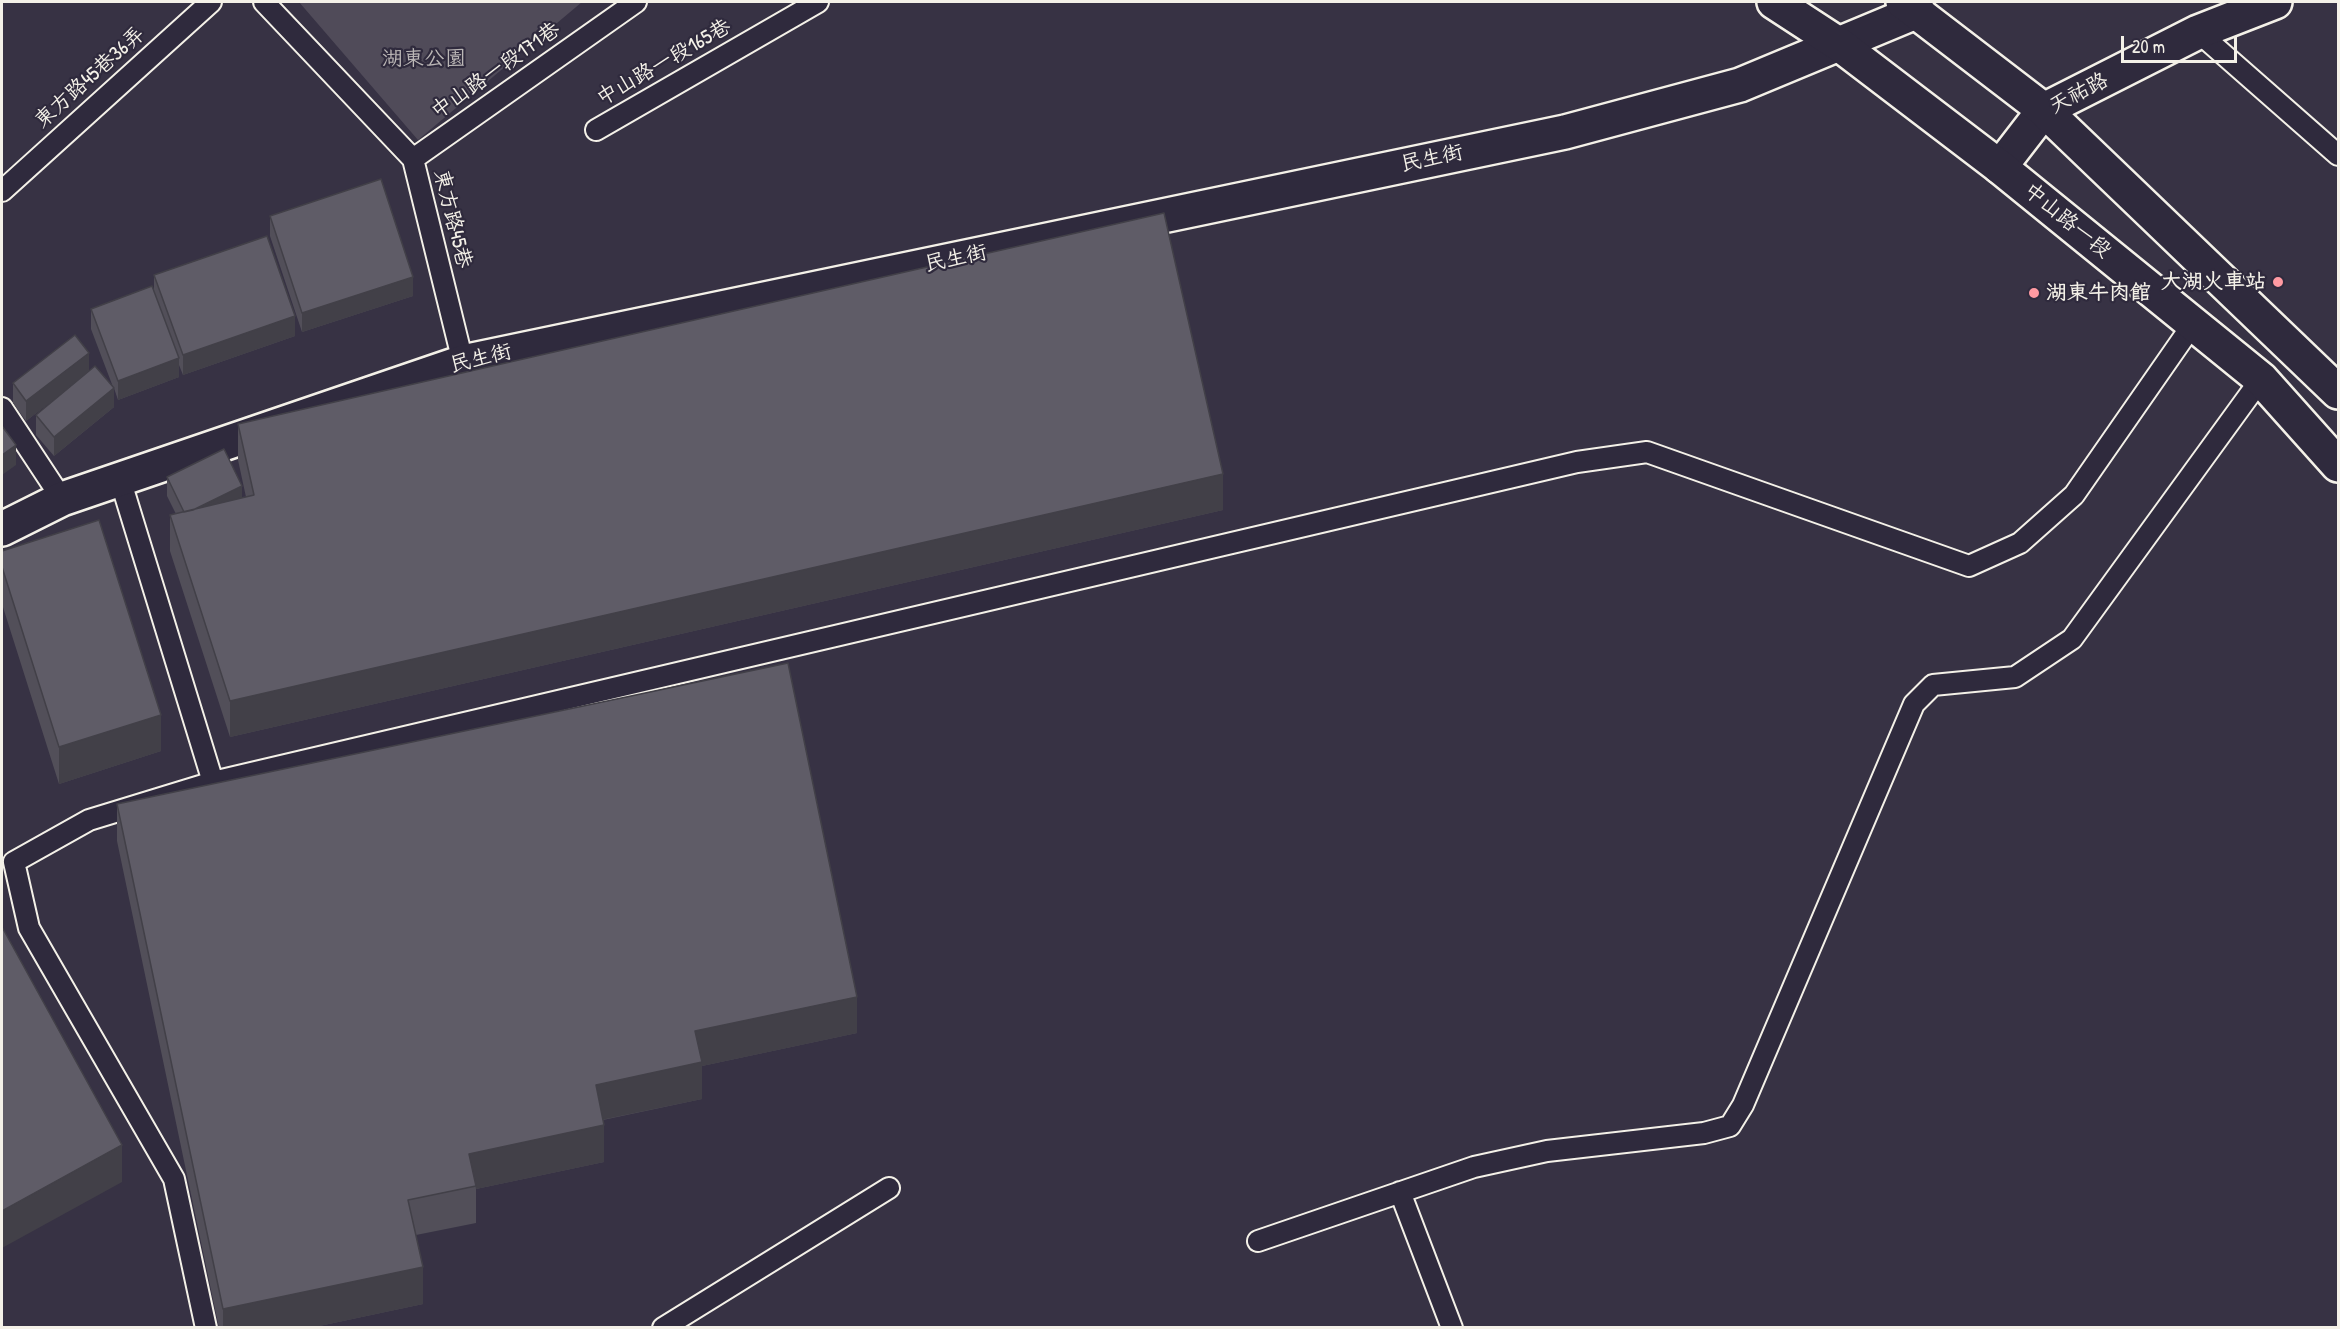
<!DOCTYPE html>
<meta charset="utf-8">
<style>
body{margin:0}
#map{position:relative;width:2340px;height:1329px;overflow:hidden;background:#373244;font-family:"Patrick Hand",sans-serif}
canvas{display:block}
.frame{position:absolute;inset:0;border:3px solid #f4f1e8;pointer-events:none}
.scale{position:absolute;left:2121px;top:36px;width:116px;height:27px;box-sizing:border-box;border:3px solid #f4f1e8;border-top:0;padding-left:8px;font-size:18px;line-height:21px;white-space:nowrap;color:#f4f1e8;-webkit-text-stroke:4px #2f2a3d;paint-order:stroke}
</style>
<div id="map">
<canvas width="2340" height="1329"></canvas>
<div class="frame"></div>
<div class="scale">20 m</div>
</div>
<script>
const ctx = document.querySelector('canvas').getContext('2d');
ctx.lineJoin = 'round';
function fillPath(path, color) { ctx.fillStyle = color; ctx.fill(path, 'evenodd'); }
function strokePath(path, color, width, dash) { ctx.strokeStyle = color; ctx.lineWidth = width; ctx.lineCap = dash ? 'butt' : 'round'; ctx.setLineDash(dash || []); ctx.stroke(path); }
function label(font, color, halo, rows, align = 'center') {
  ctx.font = font + ' "Patrick Hand","LXGW WenKai TC",sans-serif'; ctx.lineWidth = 4.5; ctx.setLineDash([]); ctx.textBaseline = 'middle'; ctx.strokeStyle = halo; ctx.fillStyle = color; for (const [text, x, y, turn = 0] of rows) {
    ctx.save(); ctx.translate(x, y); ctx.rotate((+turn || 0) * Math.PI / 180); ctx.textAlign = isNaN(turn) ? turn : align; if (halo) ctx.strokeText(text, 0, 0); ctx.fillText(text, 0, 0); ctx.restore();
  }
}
const green = new Path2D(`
 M299,2H582L418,140Z`);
const service = new Path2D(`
 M264,2L413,159L463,362
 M2198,32L2338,155
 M596,130L818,2
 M413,159L636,2
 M2,191L211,2
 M2,408L62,499
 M120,479L213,782
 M1400,1192L1452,1328
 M1258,1241L1474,1167L1547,1151L1704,1133L1730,1126L1743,1105L1914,704L1933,685L2015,677L2072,639L2261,379
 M206,1328L174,1179L29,928L14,862L89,820L213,782L1577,462L1647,452L1969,566L2020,543L2074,495L2193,324
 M663,1328L889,1188`);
const minor = new Path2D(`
 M2000,167L2044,110L2198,32L2275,2
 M2,529L62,499L463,362L1565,132L1740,85L1918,11`);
const primary = new Path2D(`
 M1774,2L1840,45L2000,167L2261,379L2338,465
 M1903,2L2044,110L2338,392`);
const wall = new Path2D(`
 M270,216L413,296L302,332L270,236Z
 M154,275L295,336L183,375L179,365V377L118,400L114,388V407L54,456L36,435V415L67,389L26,421L13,403V383L89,371L113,387L91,329V309L154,293Z
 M238,424L1223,510L230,737L170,551V515L176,514L167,496V477L242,498L246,497L238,460Z
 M2,551L161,751L59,784L2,604Z
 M117,804L857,1033L702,1066V1099L603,1120L604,1162L476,1189V1223L416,1235L423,1304L310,1328H219L117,841Z`);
const shadedWall = new Path2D(`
 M413,277V296L302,332V313Z
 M295,316V336L183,375V355Z
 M89,353V373L26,421V401Z
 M179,358V377L118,400V381Z
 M114,388V407L54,456V437Z
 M16,445V465L2,475V455Z
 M1223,474V510L230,737V701Z
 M242,486V506L185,513Z
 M161,715V751L59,784V747Z
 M857,997V1033L702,1066V1099L596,1121V1085L695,1031Z
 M604,1125V1162L476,1189L469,1154Z
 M122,1145V1182L2,1248V1211Z
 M423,1267V1304L310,1328H223V1309Z`);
const building = new Path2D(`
 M381,179L413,277L302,313L270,216Z
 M1164,213L1223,474L230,701L170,515L254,495L238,424Z
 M267,236L295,316L183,355L154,275Z
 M152,286L179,358L118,381L91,309Z
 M75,335L89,353L26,401L13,383Z
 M95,366L114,388L54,437L36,415Z
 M2,426L16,445L2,455Z
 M224,449L242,486L193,510L184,512L167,477Z
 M99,520L161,715L59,747L2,567V551Z
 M788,663L857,997L695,1031L702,1062L596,1085L604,1125L469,1154L476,1186L408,1200L423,1267L223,1309L117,804Z
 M2,927L122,1145L2,1211Z`);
const markers = [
 [2278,282,6,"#ff9aa2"],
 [2034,293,6,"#ff9aa2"]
];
const parkNames = [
 ["湖東公園",424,59]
];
const streetNames = [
 ["中山路一段165巷",664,63,-30],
 ["中山路一段171巷",496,71,-35],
 ["東方路45巷36弄",90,78,-42],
 ["天祐路",2079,94,-28],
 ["民生街",1432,159,-12],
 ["東方路45巷",452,219,76],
 ["中山路一段",2067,221,39],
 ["民生街",956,259,-12],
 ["民生街",481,359,-14]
];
const poiNames = [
 ["大湖火車站",2266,282],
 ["湖東牛肉館",2046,293,"left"]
];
fillPath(green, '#504b59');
strokePath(service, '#f4f1e8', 24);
strokePath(minor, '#f4f1e8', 38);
strokePath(primary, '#f4f1e8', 38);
strokePath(service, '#2f2a3d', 20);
strokePath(minor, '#2f2a3d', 33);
strokePath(primary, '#2f2a3d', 33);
fillPath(wall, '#524f59');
fillPath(shadedWall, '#424048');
fillPath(building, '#5f5c67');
strokePath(building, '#424048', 1.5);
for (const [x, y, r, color] of markers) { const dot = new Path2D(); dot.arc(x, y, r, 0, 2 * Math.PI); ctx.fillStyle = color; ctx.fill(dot); strokePath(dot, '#2f2a3d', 2); }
label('21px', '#bbb7b6', '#2f2a3d', parkNames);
label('21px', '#f4f1e8', '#2f2a3d', streetNames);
label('bold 21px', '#f4f1e8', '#2f2a3d', poiNames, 'right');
</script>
